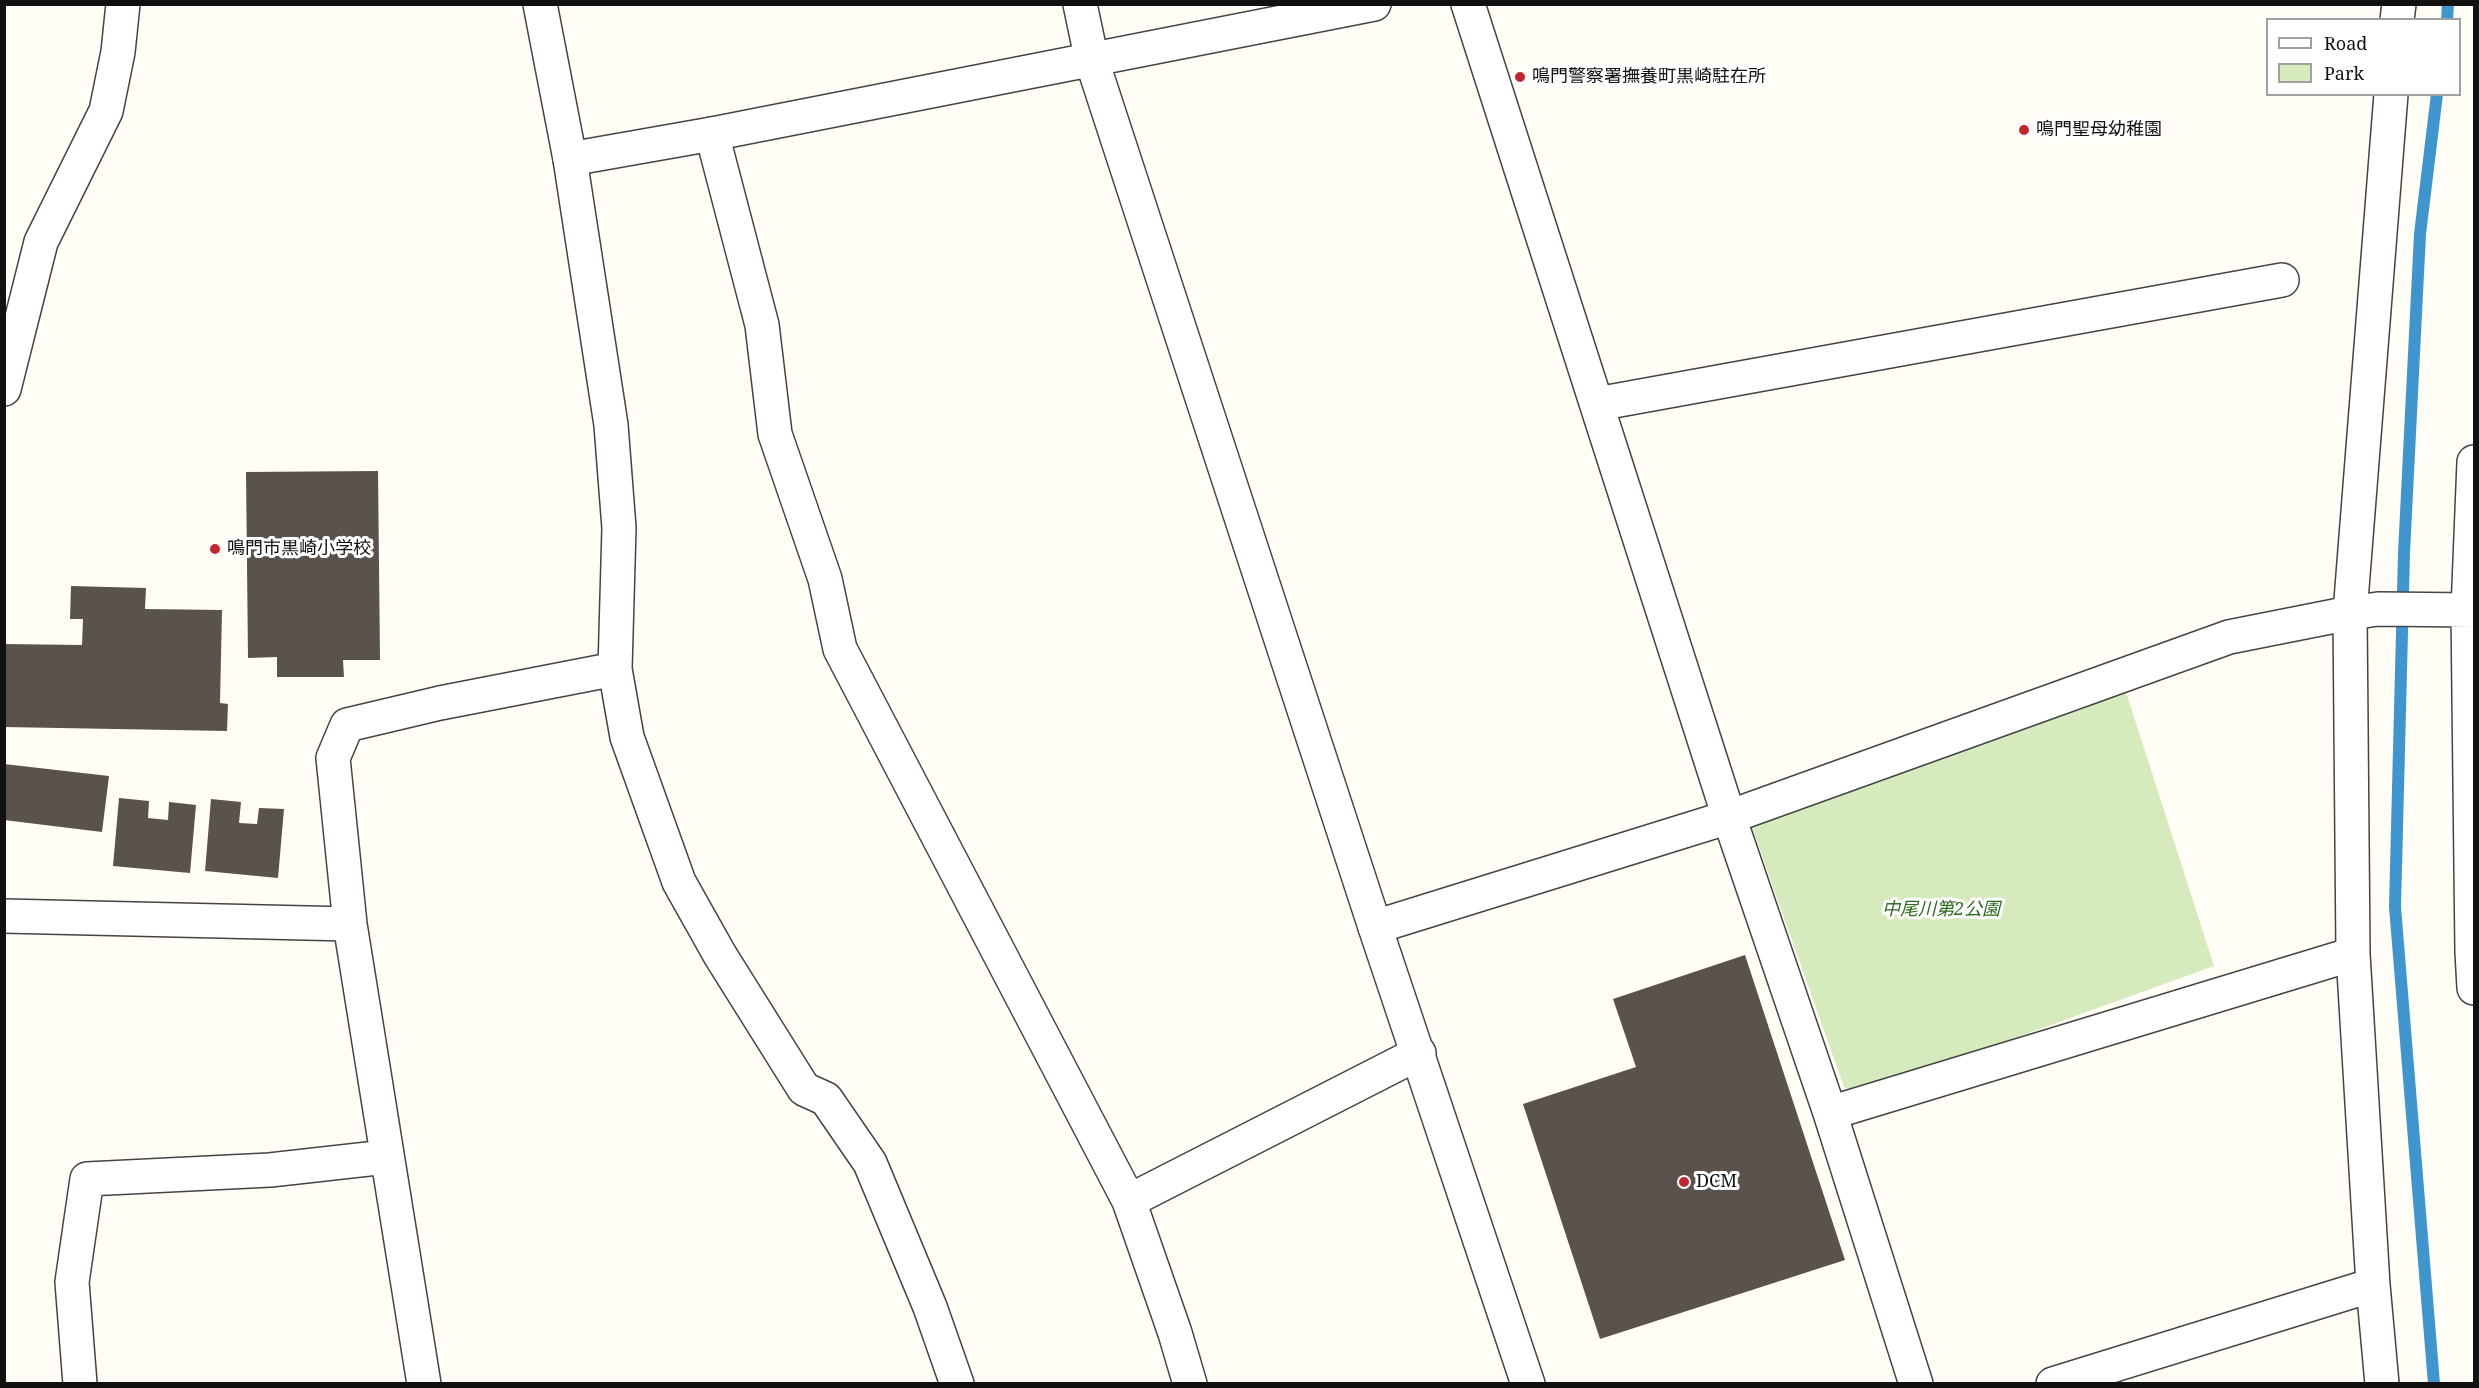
<!DOCTYPE html>
<meta charset="utf-8">
<style>
body{margin:0}
#map{position:relative;width:2479px;height:1388px;overflow:hidden;background:#fffdf5;font-family:"Noto Serif",serif}
canvas{display:block}
.frame{position:absolute;inset:0;border:6px solid #111;pointer-events:none}
.legend{position:absolute;left:2266px;top:18px;width:195px;height:78px;box-sizing:border-box;background:#fff;border:2px solid #a0a0a0;margin:0;padding:8px 10px;list-style:none;font-size:18px;color:#111}
.legend li{display:flex;align-items:center;gap:12px;height:30px}
.legend b{width:30px;border:2px solid #a0a0a0}
</style>
<div id="map">
<canvas width="2479" height="1388"></canvas>
<div class="frame"></div>
<ul class="legend">
<li><b style="height:8px;background:#fff"></b>Road</li>
<li><b style="height:16px;background:#d5ebbd"></b>Park</li>
</ul>
</div>
<script>
const ctx = document.querySelector('canvas').getContext('2d');
ctx.lineJoin = 'round';
function fillPath(path, color) { ctx.fillStyle = color; ctx.fill(path, 'evenodd'); }
function strokePath(path, color, width, dash) { ctx.strokeStyle = color; ctx.lineWidth = width; ctx.lineCap = dash ? 'butt' : 'round'; ctx.setLineDash(dash || []); ctx.stroke(path); }
function label(font, color, halo, rows, align = 'center') {
  ctx.font = font + ' "Noto Serif","Noto Sans JP",serif'; ctx.lineWidth = 6; ctx.setLineDash([]); ctx.textBaseline = 'middle'; ctx.strokeStyle = halo; ctx.fillStyle = color; for (const [text, x, y, turn = 0] of rows) {
    ctx.save(); ctx.translate(x, y); ctx.rotate((+turn || 0) * Math.PI / 180); ctx.textAlign = isNaN(turn) ? turn : align; if (halo) ctx.strokeText(text, 0, 0); ctx.fillText(text, 0, 0); ctx.restore();
  }
}
const green = new Path2D(`
 M2126,692L2214,966L1860,1094L1844,1087L1750,822Z`);
const stream = new Path2D(`
 M2447,20L2448,4
 M2434,1384L2395,907L2404,553L2420,234L2437,94`);
const building = new Path2D(`
 M378,471L380,660H343L344,677H277V657L248,658L246,472Z
 M71,586L146,588L145,609L222,610L220,703L228,704L227,731L4,727V644L82,645L83,619H70Z
 M4,764L109,776L102,832L4,820Z
 M119,798L149,801L148,818L168,820L169,802L196,805L190,873L113,866Z
 M211,799L241,802L239,823L257,824L259,808L284,809L278,878L205,871Z
 M1745,955L1845,1260L1600,1339L1523,1104L1636,1067L1613,999Z`);
const minor = new Path2D(`
 M1468,4L1729,817L1830,1113L1916,1384
 M2397,20L2399,4
 M712,134L762,325L775,434L825,579L840,649L1129,1201L1175,1333L1190,1384
 M570,159L611,425L619,528L615,669L627,737L679,882L720,955L804,1089L826,1099L870,1163L930,1307L957,1384
 M4,389L41,242L106,111L118,52L123,4
 M1597,404L2282,280
 M2474,462L2468,610L2472,952L2474,988
 M4,916L350,924
 M1375,927L1729,817L2229,637L2350,613L2378,609L2474,610
 M1830,1113L2353,954
 M1129,1201L1419,1053
 M80,1384L72,1282L87,1179L270,1170L386,1157
 M424,1384L350,924L333,758L347,725L440,703L615,669
 M2053,1384L2373,1285
 M2382,1384L2373,1285L2353,954L2350,613L2391,94`);
const tertiary = new Path2D(`
 M540,4L570,159L712,134L1374,4
 M1080,4L1092,61L1375,927L1528,1384`);
const markers = [
 [1520,77,6,"#c4262e"],
 [2024,130,6,"#c4262e"],
 [215,549,6,"#c4262e"],
 [1684,1182,6,"#c4262e"]
];
const poiNames = [
 ["鳴門警察署撫養町黒崎駐在所",1532,77],
 ["鳴門聖母幼稚園",2036,130],
 ["鳴門市黒崎小学校",227,549],
 ["DCM",1696,1182]
];
const parkNames = [
 ["中尾川第2公園",1941,910]
];
fillPath(green, '#d5ebbd');
strokePath(stream, '#3f96cf', 12);
fillPath(building, '#5a524d');
strokePath(minor, '#444', 36);
strokePath(tertiary, '#444', 36);
strokePath(minor, '#fff', 33);
strokePath(tertiary, '#fff', 33);
for (const [x, y, r, color] of markers) { const dot = new Path2D(); dot.arc(x, y, r, 0, 2 * Math.PI); ctx.fillStyle = color; ctx.fill(dot); strokePath(dot, '#fff', 2); }
label('18px', '#111', '#fff', poiNames, 'left');
label('italic 18px', '#2f6b1f', '#fff', parkNames);
</script>
